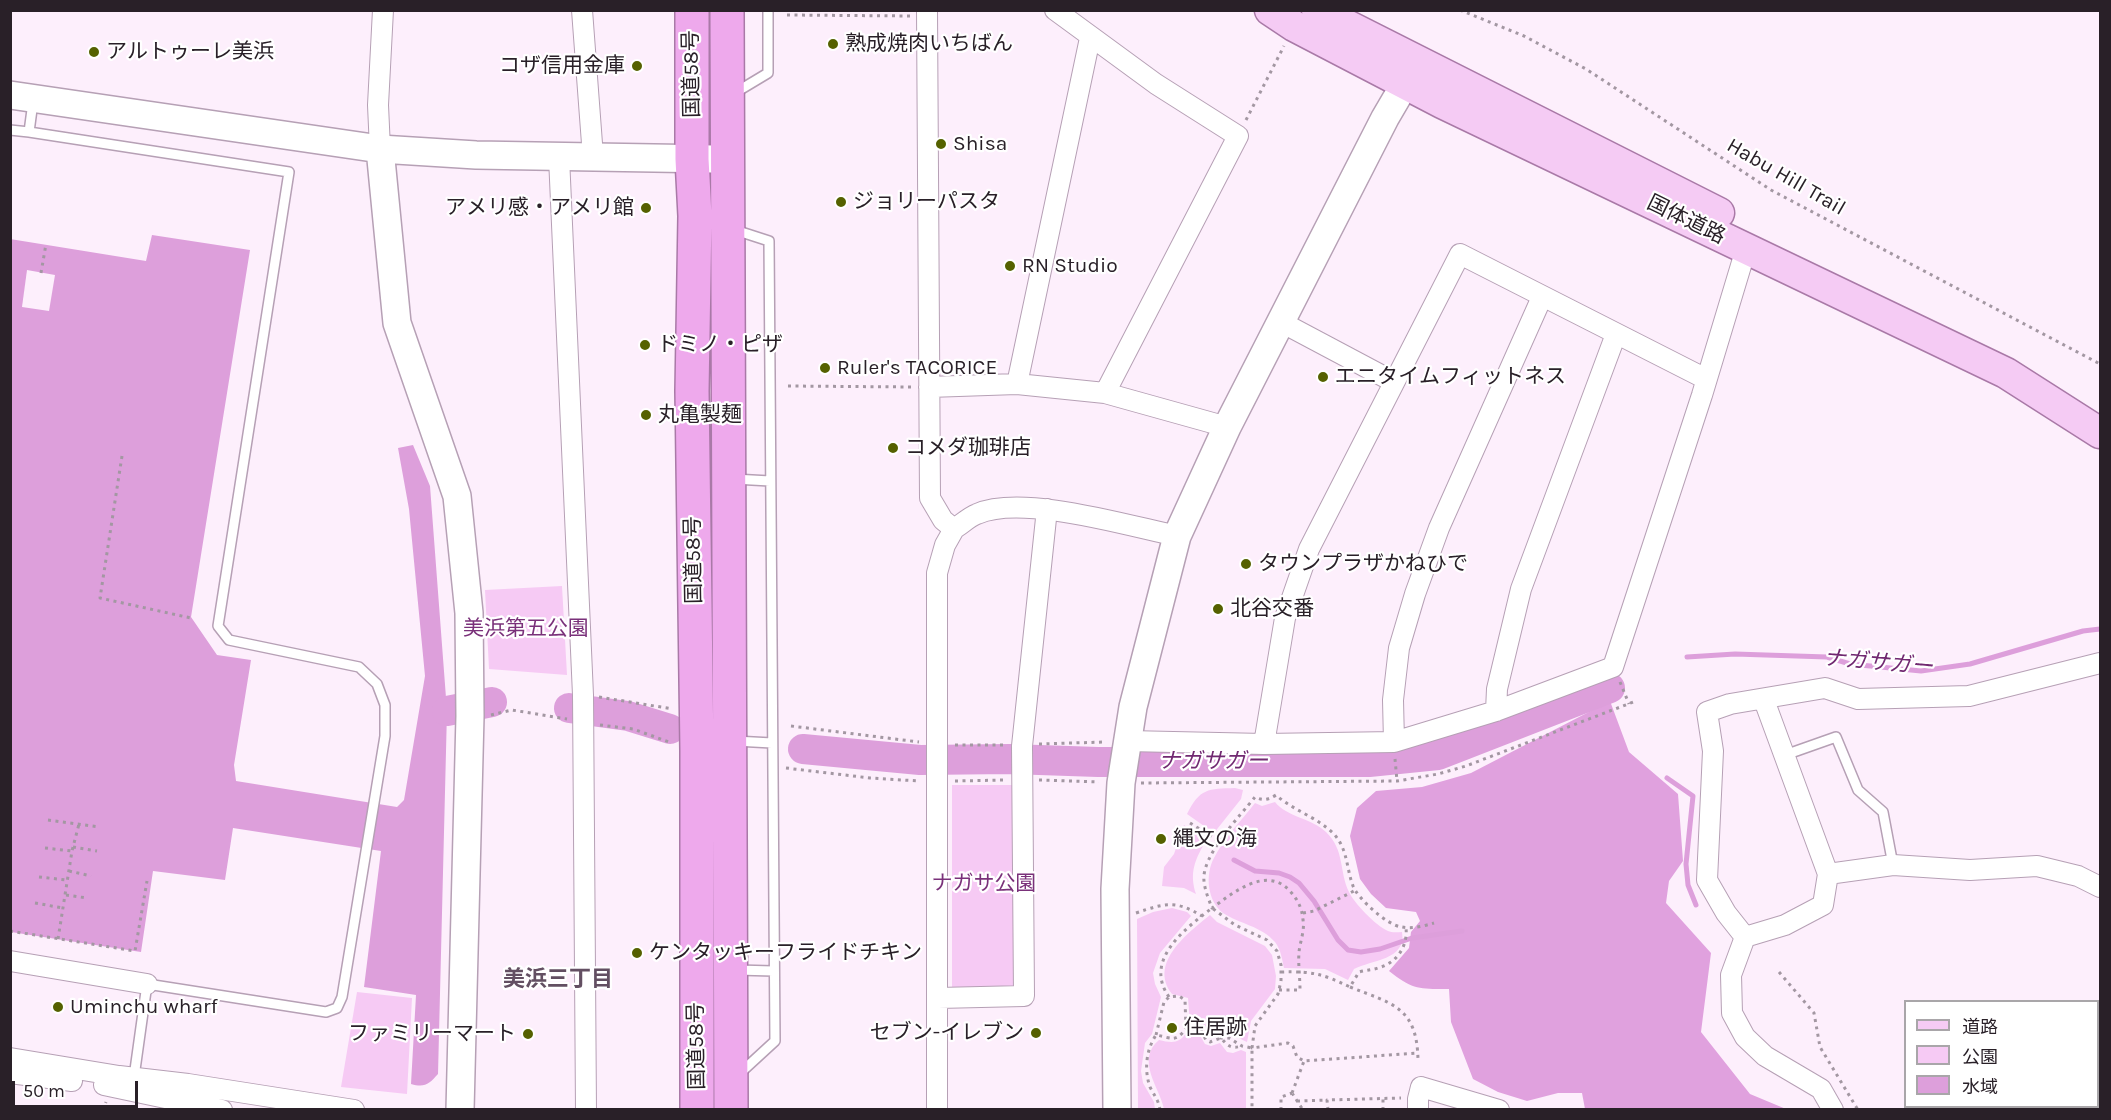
<!DOCTYPE html>
<meta charset="utf-8">
<style>
body{margin:0}
#map{position:relative;width:2111px;height:1120px;overflow:hidden;background:#fdeffc;font-family:Karla,"Noto Sans JP",sans-serif}
canvas{display:block}
.frame{position:absolute;inset:0;border:12px solid #292028;pointer-events:none}
.legend{position:absolute;left:1904px;top:1000px;width:195px;height:108px;box-sizing:border-box;background:#fff;border:2px solid #a9a6a9;margin:0;padding:8px 10px;list-style:none;font-size:18px;color:#292028}
.legend li{display:flex;align-items:center;gap:12px;height:30px}
.legend b{width:30px;border:2px solid #a9a6a9}
.scale{position:absolute;left:12px;top:1081px;width:126px;height:27px;box-sizing:border-box;border:3px solid #292028;border-top:0;padding-left:8px;font-size:18px;line-height:21px;white-space:nowrap;color:#292028;-webkit-text-stroke:4px #fff;paint-order:stroke}
</style>
<div id="map">
<canvas width="2111" height="1120"></canvas>
<div class="frame"></div>
<ul class="legend">
<li><b style="height:8px;background:#f5cbf4"></b>道路</li>
<li><b style="height:16px;background:#f6caf4"></b>公園</li>
<li><b style="height:16px;background:#dd9fdb"></b>水域</li>
</ul>
<div class="scale">50 m</div>
</div>
<script>
const ctx = document.querySelector('canvas').getContext('2d');
ctx.lineJoin = 'round';
function fillPath(path, color) { ctx.fillStyle = color; ctx.fill(path, 'evenodd'); }
function strokePath(path, color, width, dash) { ctx.strokeStyle = color; ctx.lineWidth = width; ctx.lineCap = dash ? 'butt' : 'round'; ctx.setLineDash(dash || []); ctx.stroke(path); }
function label(font, color, halo, rows, align = 'center') {
  ctx.font = font + ' Karla,"Noto Sans JP",sans-serif'; ctx.lineWidth = 4.5; ctx.setLineDash([]); ctx.textBaseline = 'middle'; ctx.strokeStyle = halo; ctx.fillStyle = color; for (const [text, x, y, turn = 0] of rows) {
    ctx.save(); ctx.translate(x, y); ctx.rotate((+turn || 0) * Math.PI / 180); ctx.textAlign = isNaN(turn) ? turn : align; if (halo) ctx.strokeText(text, 0, 0); ctx.fillText(text, 0, 0); ctx.restore();
  }
}
const green = new Path2D(`
 M562,586L567,675L489,669L485,590Z
 M952,785H1015L1017,983L1011,989L952,988Z
 M1235,788L1243,790L1241,799L1214,833L1187,814C1200,788 1208,789 1235,788Z
 M1275,802C1287,817 1311,818 1326,832C1345,850 1339,872 1349,892C1354,903 1376,926 1388,931C1392,933 1398,932 1402,932C1407,960 1371,960 1354,969L1348,980L1325,969L1284,968C1282,959 1281,950 1275,942C1261,926 1240,924 1223,913C1207,901 1205,874 1214,858C1224,838 1241,821 1255,803L1262,806Z
 M1184,825L1206,841C1195,859 1189,873 1196,894L1184,888L1162,886L1164,867L1174,854Z
 M1172,908L1187,912L1191,916L1160,953L1153,973L1155,984L1161,997L1152,1034L1145,1043L1141,1071L1143,1083L1154,1102L1155,1109H1138L1137,919L1153,912Z
 M1210,915L1217,922L1265,946L1272,955L1276,976L1275,989L1251,1021L1247,1042C1241,1040 1236,1035 1229,1033C1216,1030 1204,1025 1190,1024L1188,998L1172,994C1148,963 1188,933 1210,915Z
 M357,992L412,998L407,1094L341,1087Z
 M1187,1032L1199,1034L1205,1044L1211,1046L1220,1043L1227,1052L1233,1053L1241,1050L1246,1052V1109H1164C1160,1088 1135,1060 1159,1040C1172,1043 1179,1044 1187,1032Z`);
const forest = new Path2D(`
 M1610,701L1629,752L1678,794L1683,861L1669,881L1666,903L1711,953L1701,1032L1750,1094L1786,1109H1585L1582,1093H1558L1527,1101L1498,1092L1473,1079L1451,1022L1449,989C1419,989 1413,990 1389,971L1409,948L1411,932L1420,921L1416,912L1386,908L1371,894L1360,879L1350,836L1357,808L1376,791L1422,787L1471,773Z`);
const water = new Path2D(`
 M152,235L250,250L191,617L217,655L251,660L234,765L236,781L397,807L404,800L425,676L409,509L398,448L413,445L430,486L447,711L438,1074C429,1084 425,1088 411,1084L416,995L364,987L381,851L233,828L225,880L153,871L141,952L11,932L10,239L146,261Z`);
const pier = new Path2D(`
 M27,270L55,275L49,311L22,307Z`);
const stream = new Path2D(`
 M1687,657L1735,654L1827,657L1850,664L1921,671L1970,664L2083,631L2100,629
 M1667,778L1693,796L1686,864L1688,885L1696,905
 M1234,860L1255,871L1279,873L1290,877L1299,883L1314,901L1338,940L1348,950L1361,952L1380,949L1412,938L1462,931`);
const river = new Path2D(`
 M569,708L628,716L670,729
 M447,711L492,702
 M803,749L920,760L1010,759L1098,762H1369L1438,755L1610,688`);
const path = new Path2D(`
 M1460,10L1524,36L1586,69L1771,190L2100,364
 M787,15L911,16
 M1246,120L1284,46
 M41,273L46,244
 M788,386L912,387
 M122,456L100,598L191,618
 M1620,682L1629,704
 M599,697L673,709
 M491,715L512,710L567,719
 M600,725L633,729L672,743
 M791,726L919,742
 M1039,744L1105,742
 M955,745H1006
 M1395,759L1397,781
 M786,768L870,778L919,781
 M1039,780L1099,782
 M955,781L1006,780
 M1141,783L1397,781L1438,774L1466,766L1636,701
 M48,820L100,827
 M1190,823L1220,842
 M73,847L97,851
 M45,848L72,851
 M69,871L91,876
 M39,877L67,880
 M66,895L87,898
 M35,903L63,908
 M1136,913C1165,903 1176,900 1202,916
 M1303,913L1314,911L1356,890
 M10,931L135,951L147,881
 M58,939L72,851L79,824
 M1281,972C1312,971 1323,974 1350,987L1359,972C1366,970 1372,970 1378,968C1397,963 1408,946 1406,928
 M1779,972L1814,1013L1820,1047L1858,1110
 M1350,987C1393,1004 1417,1007 1418,1060
 M1279,990H1300C1300,977 1298,964 1299,952C1300,942 1305,930 1303,920C1302,908 1298,900 1290,891C1266,865 1233,893 1212,908C1209,900 1205,891 1204,881C1201,856 1240,816 1255,797C1263,801 1268,800 1276,795C1294,811 1317,817 1334,834C1348,850 1346,867 1353,886C1358,899 1388,926 1402,927C1412,929 1424,926 1434,923
 M1169,997C1143,960 1185,929 1212,908L1235,925L1267,940L1277,951L1281,965V981L1278,994L1255,1026L1252,1048L1288,1043L1293,1046L1297,1057L1304,1061L1418,1053
 M1201,1030L1206,1040L1210,1042L1221,1038C1228,1046 1231,1049 1242,1046
 M1156,1035L1164,1002L1169,997L1179,996L1185,1000L1186,1028
 M1292,1093L1304,1061
 M1292,1093L1303,1110
 M1297,1101L1327,1100
 M103,1110L106,1102
 M1160,1110C1159,1101 1154,1095 1150,1087C1144,1070 1146,1050 1156,1035C1172,1038 1176,1043 1186,1028L1208,1030L1221,1038H1229L1242,1046L1252,1048V1110
 M1281,1110V1097L1292,1093
 M1328,1110L1327,1100L1401,1098
 M1383,1110V1098`);
const lane = new Path2D(`
 M733,94L768,73V10
 M33,102L29,132L289,172L218,626L229,640L359,667L377,684L385,705V736L342,997L337,1008L326,1012L147,984L134,1077
 M10,130L29,132
 M735,230L769,241L775,1041L738,1075
 M734,479L770,481
 M735,741L772,743
 M1785,755L1836,737L1858,790L1883,812L1893,865
 M737,970L773,971`);
const street = new Path2D(`
 M582,10L593,157
 M927,10L930,498L943,520L954,529L945,545L937,573V1110
 M1055,10L1156,84L1238,136L1105,393
 M380,149L378,105L383,10
 M559,157L583,695L586,1110
 M1281,322L1394,382
 M1017,384L1090,38
 M929,387L1017,384L1105,393L1227,427
 M954,529C962,524 969,517 977,514C1022,494 1129,526 1177,536
 M1764,700L1828,874L1823,905L1785,925L1745,937L1726,913L1707,880L1713,751L1707,712L1730,704L1825,688L1858,699L1969,696L2100,663
 M1496,711L1497,689L1521,589L1616,334
 M1128,741L1264,744L1394,742L1496,711L1613,667L1702,395L1746,249
 M1394,742L1393,700L1399,648L1415,594L1439,528L1542,297
 M1264,744L1285,618L1309,549L1460,254L1706,379
 M1828,874L1893,865L1970,870L2037,866L2078,876L2100,887
 M1745,937L1731,975L1732,1013L1745,1037L1765,1056L1821,1089L1833,1110
 M10,961L147,984
 M938,998L1024,996L1022,746L1047,509
 M10,1058L119,1076L188,1084L354,1110
 M10,1073L72,1081
 M104,1085L222,1110
 M1418,1110V1099L1421,1087L1499,1110`);
const secondary = new Path2D(`
 M10,95L380,149L476,155L713,159
 M380,149L397,323L457,496L469,613L470,716L460,1110
 M1117,1110L1115,889L1121,783L1133,707L1177,536L1227,427L1385,118L1416,65`);
const primary = new Path2D(`
 M1270,10L1294,26L1442,103L2006,373L2100,433
 M1317,10L1719,213`);
const highway = new Path2D(`
 M692,10V159L695,216L692,391L697,751V1110
 M727,10L731,1110`);
const markers = [
 [833,44,6,"#556100"],
 [94,52,6,"#556100"],
 [637,66,6,"#556100"],
 [941,144,6,"#556100"],
 [841,202,6,"#556100"],
 [646,208,6,"#556100"],
 [1010,266,6,"#556100"],
 [645,345,6,"#556100"],
 [825,368,6,"#556100"],
 [1323,377,6,"#556100"],
 [646,415,6,"#556100"],
 [893,448,6,"#556100"],
 [1246,564,6,"#556100"],
 [1218,609,6,"#556100"],
 [1161,839,6,"#556100"],
 [637,953,6,"#556100"],
 [58,1007,6,"#556100"],
 [1172,1028,6,"#556100"],
 [1036,1033,6,"#556100"],
 [528,1034,6,"#556100"]
];
const poiNames = [
 ["熟成焼肉いちばん",845,44],
 ["アルトゥーレ美浜",106,52],
 ["コザ信用金庫",625,66,"right"],
 ["Shisa",953,144],
 ["ジョリーパスタ",853,202],
 ["アメリ感・アメリ館",634,208,"right"],
 ["RN Studio",1022,266],
 ["ドミノ・ピザ",657,345],
 ["Ruler's TACORICE",837,368],
 ["エニタイムフィットネス",1335,377],
 ["丸亀製麺",658,415],
 ["コメダ珈琲店",905,448],
 ["タウンプラザかねひで",1258,564],
 ["北谷交番",1230,609],
 ["縄文の海",1173,839],
 ["ケンタッキーフライドチキン",649,953],
 ["Uminchu wharf",70,1007],
 ["住居跡",1184,1028],
 ["セブン-イレブン",1024,1033,"right"],
 ["ファミリーマート",516,1034,"right"]
];
const streetNames = [
 ["国道58号",692,74,-91],
 ["Habu Hill Trail",1786,177,30],
 ["国体道路",1686,220,26],
 ["国道58号",694,560,-91],
 ["国道58号",697,1046,-91]
];
const parkNames = [
 ["美浜第五公園",526,629],
 ["ナガサ公園",984,884]
];
const waterNames = [
 ["ナガサガー",1878,663,5],
 ["ナガサガー",1213,762]
];
const neighbourhoodNames = [
 ["美浜三丁目",558,980]
];
fillPath(green, '#f6caf4');
fillPath(forest, '#e0a1de');
fillPath(water, '#dd9fdb');
fillPath(pier, '#fdeffc');
strokePath(stream, '#dd9fdb', 5);
strokePath(river, '#dd9fdb', 30);
strokePath(lane, '#b6a0b5', 12);
strokePath(street, '#b6a0b5', 22);
strokePath(secondary, '#b6a0b5', 30);
strokePath(primary, '#a979a7', 33);
strokePath(highway, '#a979a7', 36);
strokePath(path, '#a397a2', 3, [3, 4.5]);
strokePath(lane, '#fff', 9);
strokePath(street, '#fff', 20);
strokePath(secondary, '#fff', 27);
strokePath(primary, '#f5cbf4', 30);
strokePath(highway, '#eea9ec', 33);
for (const [x, y, r, color] of markers) { const dot = new Path2D(); dot.arc(x, y, r, 0, 2 * Math.PI); ctx.fillStyle = color; ctx.fill(dot); strokePath(dot, '#fff', 2); }
label('21px', '#292028', '#fff', poiNames, 'left');
label('21px', '#292028', '#fff', streetNames);
label('21px', '#7a317a', '#fff', parkNames);
label('italic 22px', '#712971', '#fff', waterNames);
label('bold 22px', '#634f62', '#fff', neighbourhoodNames);
</script>
